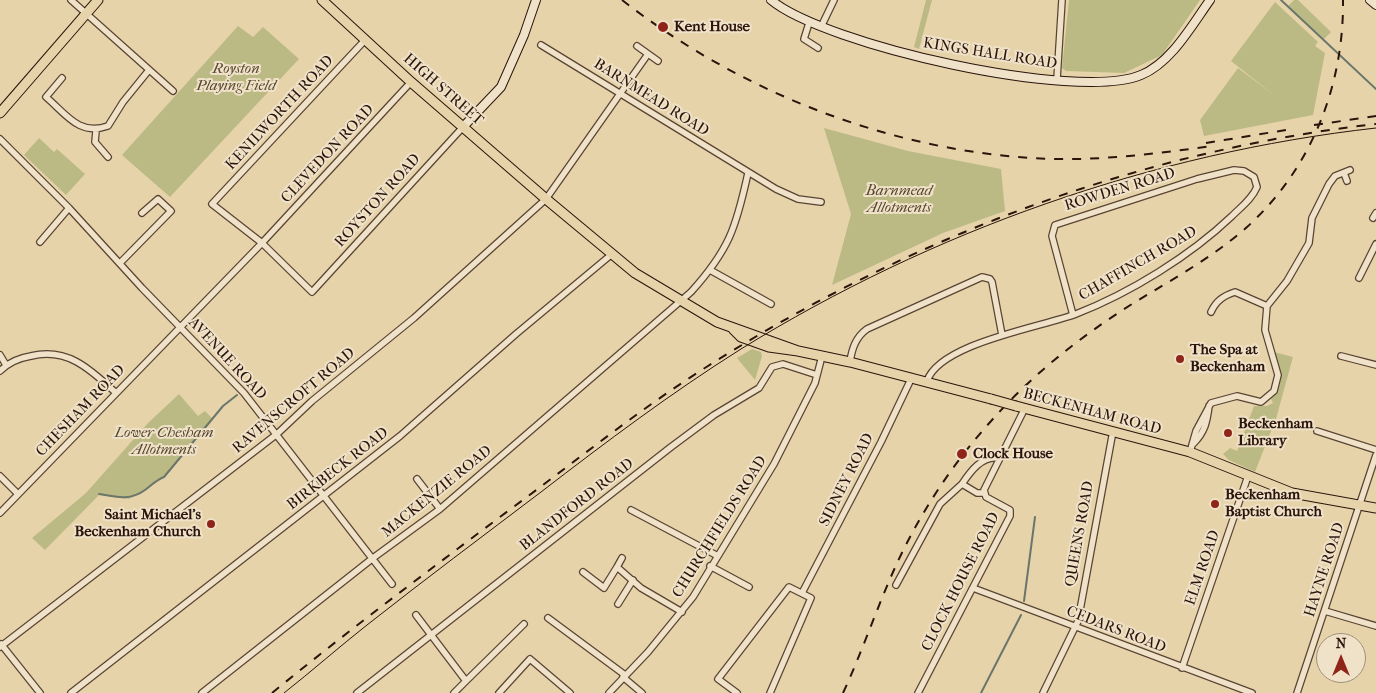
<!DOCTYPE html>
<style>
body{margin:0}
#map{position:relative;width:1376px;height:693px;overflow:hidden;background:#e6d3aa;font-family:"IM FELL French Canon",serif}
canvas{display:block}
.north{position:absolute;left:1316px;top:633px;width:50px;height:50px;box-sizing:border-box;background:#efe2c8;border:1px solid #a0907c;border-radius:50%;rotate:0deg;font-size:14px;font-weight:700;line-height:20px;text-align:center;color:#2a140b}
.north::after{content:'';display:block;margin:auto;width:18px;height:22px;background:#8f2418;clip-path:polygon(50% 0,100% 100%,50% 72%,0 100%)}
</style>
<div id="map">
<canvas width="1376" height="693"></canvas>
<div class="north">N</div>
</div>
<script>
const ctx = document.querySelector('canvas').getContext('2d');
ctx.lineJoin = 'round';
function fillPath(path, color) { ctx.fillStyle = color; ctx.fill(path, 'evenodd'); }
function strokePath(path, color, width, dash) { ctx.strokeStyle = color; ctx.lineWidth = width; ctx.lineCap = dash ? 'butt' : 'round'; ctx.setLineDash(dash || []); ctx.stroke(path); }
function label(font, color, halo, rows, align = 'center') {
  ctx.font = font + ' "IM FELL French Canon",serif'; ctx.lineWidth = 4; ctx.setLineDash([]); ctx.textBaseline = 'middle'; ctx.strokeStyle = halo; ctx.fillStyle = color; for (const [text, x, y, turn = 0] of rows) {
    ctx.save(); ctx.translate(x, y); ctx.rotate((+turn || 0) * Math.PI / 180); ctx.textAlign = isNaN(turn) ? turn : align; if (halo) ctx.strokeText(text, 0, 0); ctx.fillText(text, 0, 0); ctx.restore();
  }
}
const green = new Path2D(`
 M926,0H932L919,49L914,47Z
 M1069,0H1200L1162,55L1124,73L1066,71L1062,68Z
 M1294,0H1298L1331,32L1323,40L1288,6Z
 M1275,2L1318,42L1315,46L1325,53L1313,115L1204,136L1200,120L1238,68L1274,95L1231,61Z
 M238,26L253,37L263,27L299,59L170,197L122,155Z
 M824,128L908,151L1001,169L1005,211L943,233L832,285L851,214Z
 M39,138L54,152L57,149L85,174L66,195L24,155Z
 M752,349L761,352L762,356L755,380L737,358Z
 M1274,352L1293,357L1274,426L1270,423L1273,426L1255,472L1229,460L1223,454L1230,448L1237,451L1254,406H1267L1273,403L1271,399C1285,384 1282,369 1274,352Z
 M179,394L198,416L205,411L213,419L164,477L156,480L144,491L129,499L99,495L45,550L32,538L86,493L148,423Z`);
const stream = new Path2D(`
 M1281,0L1376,89
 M99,494C116,497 130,501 145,490C152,485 156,480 164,477L223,406L237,395
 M1024,601L1035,517
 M981,693L1021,615`);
const street = new Path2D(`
 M71,0L173,91
 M809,23L804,39L818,48
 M821,27L834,0
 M366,39L212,204L262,243L312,292L463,127
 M541,45L776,189L798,199L821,202
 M637,46L658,61
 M62,78L46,97C67,115 79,136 108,126L123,102L149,70
 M1057,79L1062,0
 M96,131L95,142L108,157
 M0,139L69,208L142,288L244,393L392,584
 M1344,173L1347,181
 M1373,218L1376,213
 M40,242L69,208
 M120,263L171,211L158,199L142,213
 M710,270L771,304
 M1359,278L1376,244
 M1211,312C1216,301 1223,296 1235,292L1267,306
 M0,355L6,365
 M1341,356L1376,365
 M850,362C852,348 856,337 867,329L982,277L990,279L992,282L1002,335
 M0,371C9,362 19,358 31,356C68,347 91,370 116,393
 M927,381C940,343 1042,327 1076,314C1130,293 1190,256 1232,216C1241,207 1252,199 1257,187L1254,177L1244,171L1234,170L1197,179L1055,225L1052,236L1073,315
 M1317,431L1376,450
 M1193,444C1205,432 1207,422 1209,406
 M1190,452L1196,431L1211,403L1237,396L1261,402L1274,391L1278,375L1265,330L1267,306L1287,281L1309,243L1312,218L1329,184L1335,176L1350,170
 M0,476L18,494
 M417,479L440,509
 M984,493H977L962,484C970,472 982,455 999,458
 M631,510L716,555
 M0,513L262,243L411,82
 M710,566L749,587
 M617,567L622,558
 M583,572L604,588L617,567L641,588L682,612
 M896,585L940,504L962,484
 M973,588L1252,693
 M802,593L881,442L912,377
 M618,604L633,580
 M1325,611L1376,626
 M416,615L466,681L454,693
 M548,618L625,675
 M1,644L40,693
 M0,647L277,434L312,401L414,318L546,199L648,54
 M1182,668L1248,476
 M623,677L642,693
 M466,681L524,624
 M71,693L400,436L516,334L612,254
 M202,693L373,558L440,509L691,292C729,250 736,228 748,173
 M357,693L671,447L714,415L759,388L772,367L783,364L817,375
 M499,693L530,659L570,693
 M609,693L648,652L693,597L774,464L815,383L822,356
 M737,693L718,679L789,587L811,598L770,693
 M918,693L1010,516V510L986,497L984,490L1025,408
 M1043,693L1078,621L1113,431
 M1297,693L1376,455`);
const secondary = new Path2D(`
 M771,0C825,45 1077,102 1141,75C1171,63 1192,25 1210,0
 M1370,0L1376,5
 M463,127L501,87L524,35L536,0`);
const primary = new Path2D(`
 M322,0L411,82L546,199L635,273L717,322L798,351
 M0,113L98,0
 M733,329L741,337L769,347L798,351L850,362L991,399
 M1016,406L1190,452L1292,493L1376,508`);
const tram = new Path2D(`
 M284,693C312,671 339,647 367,625C424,580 483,536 541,492C606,442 671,393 741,349C932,231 1152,153 1376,128`);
const rail = new Path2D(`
 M622,0C744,95 900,155 1055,159C1108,160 1160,153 1213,146
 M1314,125L1376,116
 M1206,143L1292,129
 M272,693C349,630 428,571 508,511C575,462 638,410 708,366C909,238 1138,151 1376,124
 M843,693C863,650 878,604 898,561C922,510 954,462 992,420C1033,374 1080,337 1132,304C1171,280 1212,258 1247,227C1311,169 1344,86 1343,0`);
const primaryBridge = new Path2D(`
 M991,399L1016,406`);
const markers = [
 [663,27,6,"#8f2418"],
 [1180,359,5,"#8f2418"],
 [1228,433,5,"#8f2418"],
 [962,454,6,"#8f2418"],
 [1215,504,5,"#8f2418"],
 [211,524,5,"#8f2418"]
];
const poiNames = [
 ["Kent House",674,27],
 ["The Spa at",1190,350],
 ["Beckenham",1190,367],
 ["Beckenham",1238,424],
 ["Library",1238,441],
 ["Clock House",973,454],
 ["Beckenham",1225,495],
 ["Baptist Church",1225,512],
 ["Saint Michael's",201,515,"right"],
 ["Beckenham Church",201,532,"right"]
];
const streetNames = [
 ["KINGS HALL ROAD",990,54,9],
 ["HIGH STREET",443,90,41],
 ["BARNMEAD ROAD",651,98,32],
 ["KENILWORTH ROAD",280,113,-47],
 ["CLEVEDON ROAD",328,154,-47],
 ["ROWDEN ROAD",1120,190,-17],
 ["ROYSTON ROAD",378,201,-48],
 ["CHAFFINCH ROAD",1138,264,-30],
 ["AVENUE ROAD",227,359,47],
 ["RAVENSCROFT ROAD",294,401,-40],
 ["CHESHAM ROAD",81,411,-46],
 ["BECKENHAM ROAD",1092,412,15],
 ["BIRKBECK ROAD",338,469,-38],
 ["SIDNEY ROAD",847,480,-63],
 ["MACKENZIE ROAD",437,492,-39],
 ["BLANDFORD ROAD",577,505,-38],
 ["CHURCHFIELDS ROAD",720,527,-58],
 ["QUEENS ROAD",1080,534,-80],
 ["ELM ROAD",1203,568,-71],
 ["HAYNE ROAD",1325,570,-72],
 ["CLOCK HOUSE ROAD",961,582,-63],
 ["CEDARS ROAD",1116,630,21]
];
const parkNames = [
 ["Royston",236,69],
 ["Playing Field",236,86],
 ["Barnmead",899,191],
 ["Allotments",899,208],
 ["Lower Chesham",164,433],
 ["Allotments",164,450]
];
fillPath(green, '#bcba84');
strokePath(stream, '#6b766b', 2);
strokePath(street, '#594433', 8);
strokePath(secondary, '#2a140b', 10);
strokePath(primary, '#2a140b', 11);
strokePath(street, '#efe2c8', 5.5);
strokePath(secondary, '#efe2c8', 8);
strokePath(primary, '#e6d3aa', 9);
strokePath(tram, '#2a140b', 1);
strokePath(rail, '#2a140b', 2, [9, 9]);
strokePath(primaryBridge, '#2a140b', 11, []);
strokePath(primaryBridge, '#e6d3aa', 9);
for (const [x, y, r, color] of markers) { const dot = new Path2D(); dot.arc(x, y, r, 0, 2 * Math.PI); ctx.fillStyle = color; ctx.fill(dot); strokePath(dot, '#efe2c8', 2); }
label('bold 15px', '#2a140b', '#efe2c8', poiNames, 'left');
label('15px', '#2a140b', '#efe2c8', streetNames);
label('italic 15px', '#56462f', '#efe2c8', parkNames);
</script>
